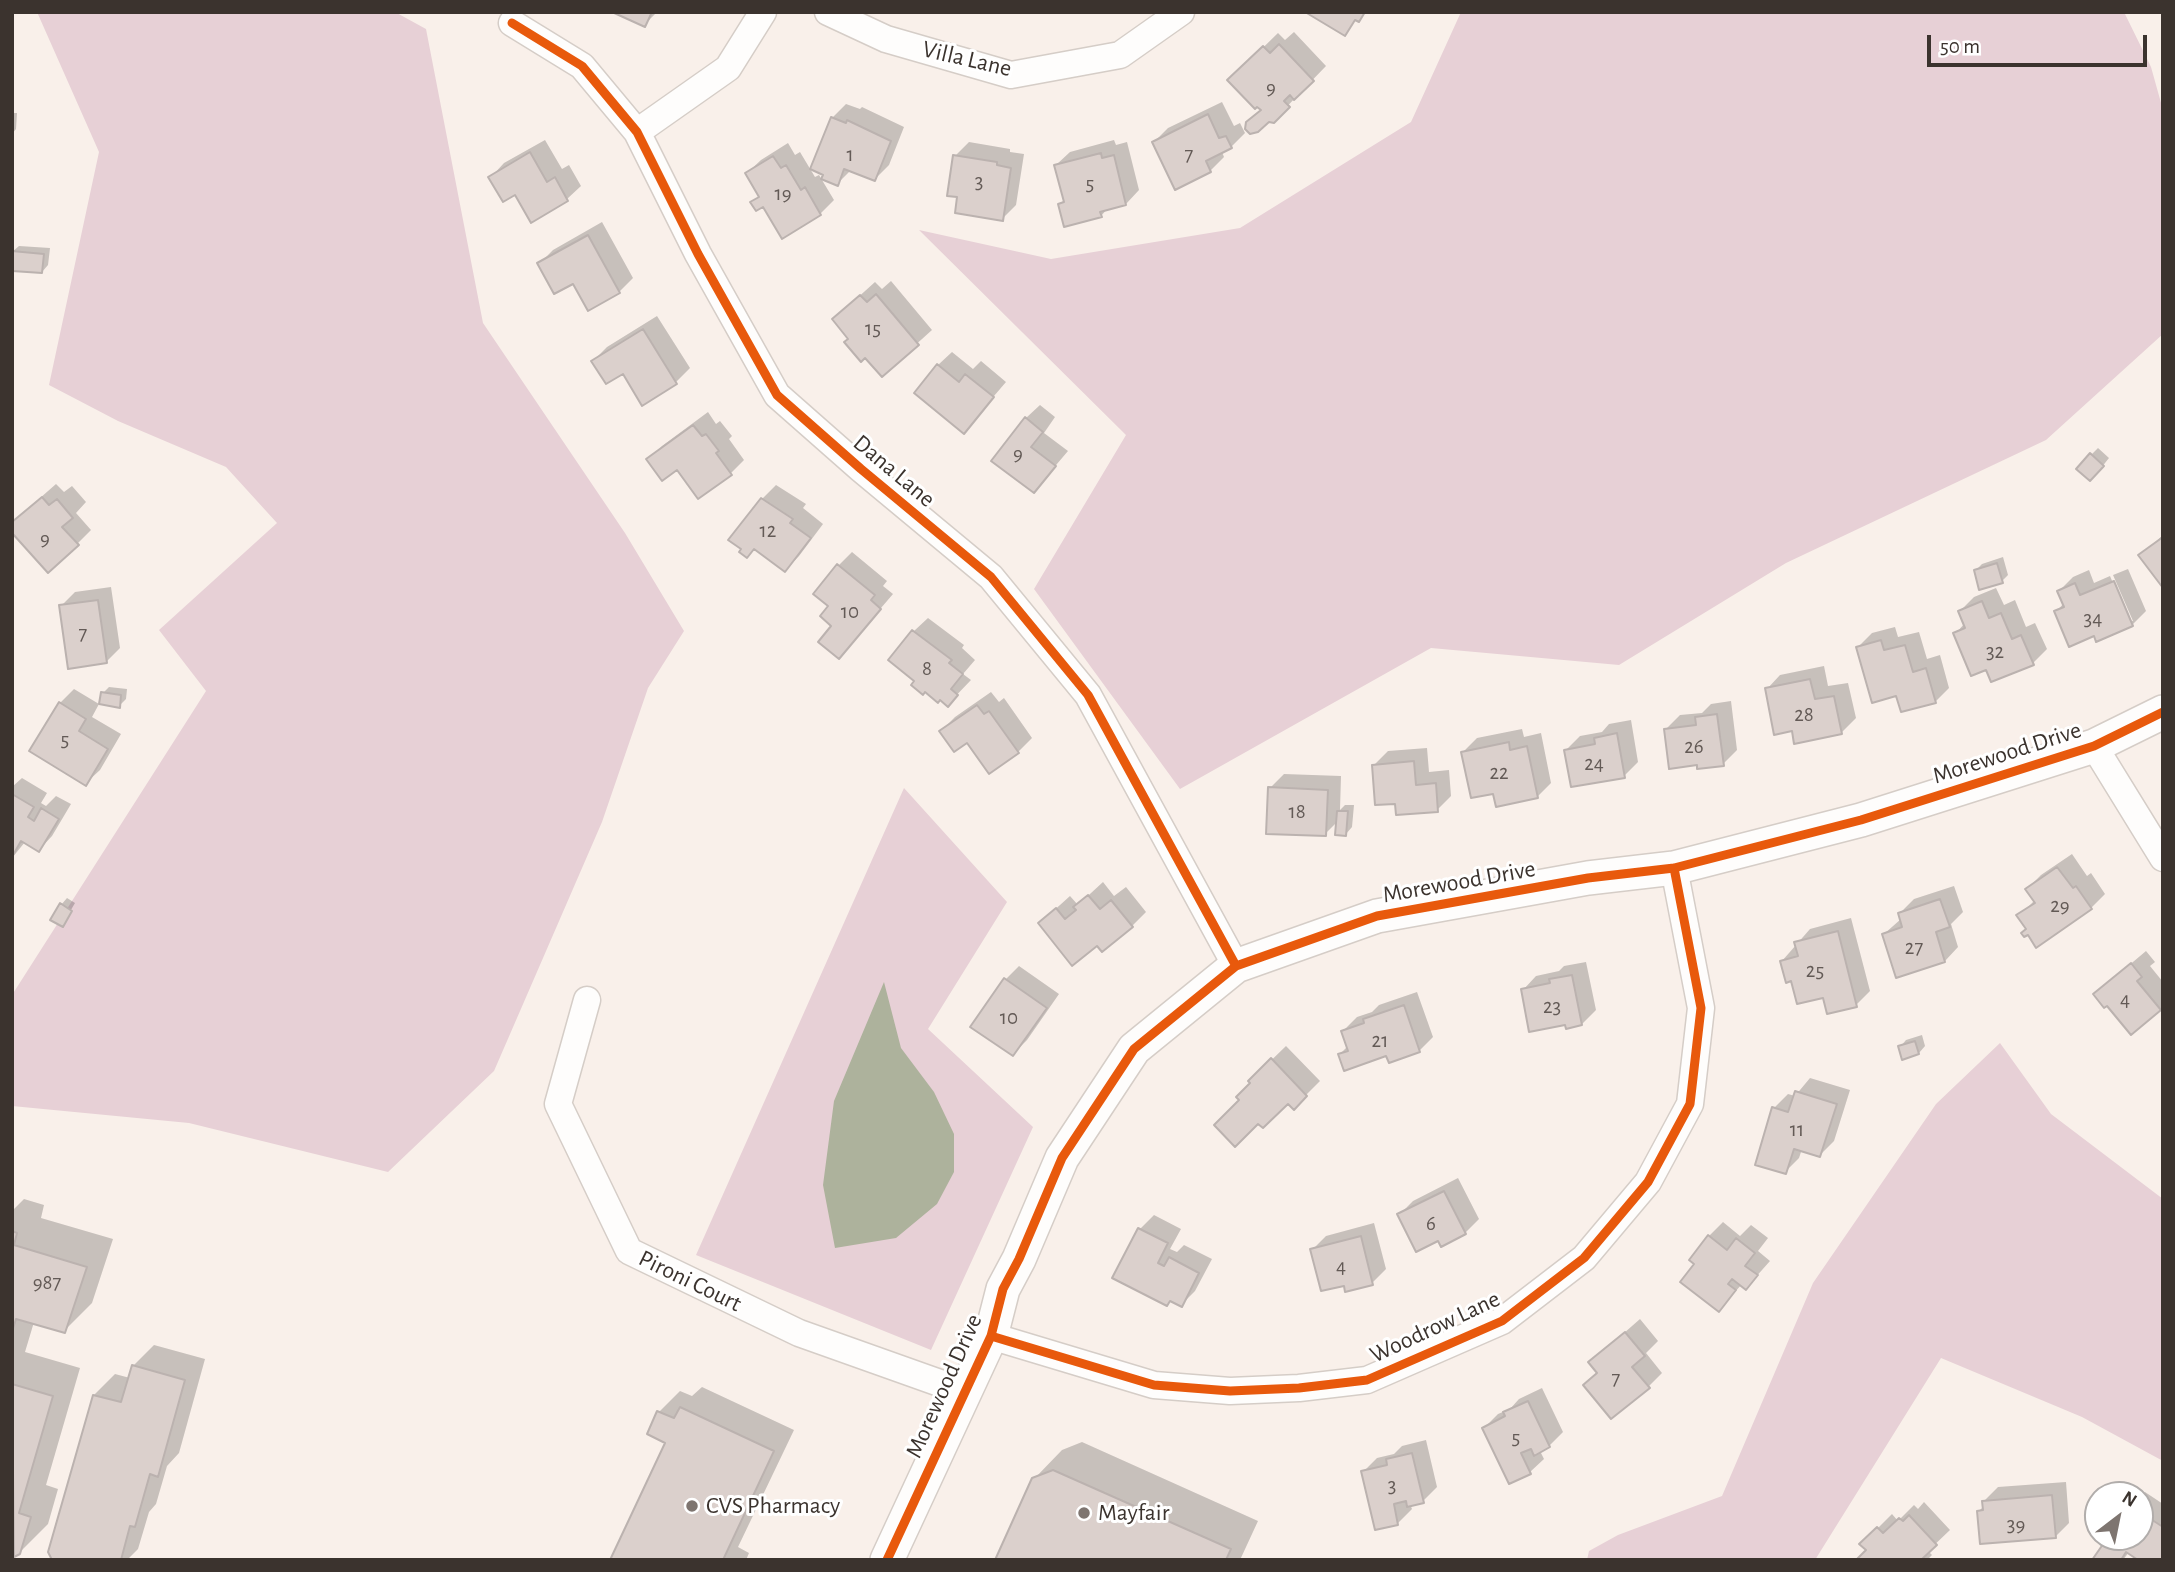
<!DOCTYPE html>
<style>
body{margin:0}
#map{position:relative;width:2175px;height:1572px;overflow:hidden;background:#f9f0ea;font-family:"Alegreya Sans",sans-serif}
canvas{display:block}
.frame{position:absolute;inset:0;border:14px solid #3b332e;pointer-events:none}
.north{position:absolute;left:2084px;top:1481px;width:70px;height:70px;box-sizing:border-box;background:#fff;border:2px solid #b1adab;border-radius:50%;rotate:32deg;font-size:19px;font-weight:700;line-height:28px;text-align:center;color:#3b332e}
.north::after{content:'';display:block;margin:auto;width:24px;height:32px;background:#7e7570;clip-path:polygon(50% 0,100% 100%,50% 72%,0 100%)}
.scale{position:absolute;left:1927px;top:35px;width:220px;height:32px;box-sizing:border-box;border:4px solid #3b332e;border-top:0;padding-left:9px;font-size:21px;line-height:24px;white-space:nowrap;color:#3b332e;-webkit-text-stroke:5px #fff;paint-order:stroke}
</style>
<div id="map">
<canvas width="2175" height="1572"></canvas>
<div class="frame"></div>
<div class="north">N</div>
<div class="scale">50 m</div>
</div>
<script>
const ctx = document.querySelector('canvas').getContext('2d');
ctx.lineJoin = 'round';
function fillPath(path, color) { ctx.fillStyle = color; ctx.fill(path, 'evenodd'); }
function strokePath(path, color, width, dash) { ctx.strokeStyle = color; ctx.lineWidth = width; ctx.lineCap = dash ? 'butt' : 'round'; ctx.setLineDash(dash || []); ctx.stroke(path); }
function label(font, color, halo, rows, align = 'center') {
  ctx.font = font + ' "Alegreya Sans",sans-serif'; ctx.lineWidth = 6; ctx.setLineDash([]); ctx.textBaseline = 'middle'; ctx.strokeStyle = halo; ctx.fillStyle = color; for (const [text, x, y, turn = 0] of rows) {
    ctx.save(); ctx.translate(x, y); ctx.rotate((+turn || 0) * Math.PI / 180); ctx.textAlign = isNaN(turn) ? turn : align; if (halo) ctx.strokeText(text, 0, 0); ctx.fillText(text, 0, 0); ctx.restore();
  }
}
const forest = new Path2D(`
 M37,12H395L426,29L483,323L625,533L684,631L648,688L602,822L494,1071L388,1172L189,1123L12,1106V995L206,691L159,630L277,523L226,467L118,421L49,385L99,152Z
 M1461,12H2124L2151,67L2163,110V334L2046,440L1786,563L1619,665L1431,648L1180,789L1034,589L1126,435L919,230L1051,259L1240,228L1411,122Z
 M904,788L1007,902L928,1029L1033,1127L931,1350L696,1255Z
 M2000,1043L2051,1114L2163,1199V1461L2082,1417L1941,1358L1815,1560H1587L1589,1551L1618,1535L1722,1496L1813,1283L1936,1104Z`);
const water = new Path2D(`
 M884,982L901,1048L934,1092L954,1134V1172L937,1204L896,1238L835,1248L823,1185L834,1101Z`);
const shadow = new Path2D(`
 M616,12H657L644,25Z
 M1294,32L1326,66L1273,121L1247,123L1261,109L1230,80L1278,33L1285,40Z
 M1222,102L1234,126L1240,123L1245,133L1231,147L1222,152L1224,157L1210,171L1154,142L1168,128Z
 M846,104L860,109L862,107L904,127L889,165L875,179L851,170L837,184L832,118Z
 M12,113H17L16,129L12,134Z
 M545,140L562,169L569,165L581,186L567,199L532,220L516,192L491,177L504,163Z
 M1114,140L1116,145L1127,142L1139,190L1126,204L1108,208L1101,216L1060,204L1065,199L1056,165L1070,152Z
 M969,142L1010,149V152L1024,154L1016,205L1002,219L959,196L955,156Z
 M788,143L795,155L800,152L815,177L819,175L834,200L820,214L753,202L760,196L747,173L761,160Z
 M602,222L633,278L619,292L539,264L553,250Z
 M19,246L50,248L48,265L42,272L12,252Z
 M891,281L932,330L882,375L834,319L875,282L882,289Z
 M657,316L690,368L676,382L643,403L623,371L593,361L607,347Z
 M952,352L973,369L981,361L1006,382L964,431L938,365Z
 M1040,405L1055,417L1044,433L1068,451L1034,491L1026,418Z
 M708,412L716,424L720,421L732,436L729,439L744,460L731,473L677,468L649,460L662,446Z
 M2098,448L2109,458L2097,473L2091,455Z
 M56,484L64,492L72,486L86,502L76,513L91,530L77,544L23,513Z
 M776,485L806,504L803,508L823,524L799,556L785,570L762,499Z
 M2163,535V585L2141,555Z
 M852,552L887,581L883,586L893,594L839,657L830,606L839,565Z
 M2003,557L2008,575L2002,581L1976,570L1982,564Z
 M2128,569L2146,611L2132,625L2095,634L2056,612L2064,603L2059,591L2073,577L2089,570L2094,583L2110,576L2129,621H2133L2113,575Z
 M111,587L120,648L106,662L61,606L75,592Z
 M1996,588L2004,605L2015,600L2026,627L2035,623L2047,649L2033,663L1987,667L1956,633L1965,623L1960,611L1974,597Z
 M928,618L964,645L962,648L975,660L963,674L971,680L948,704L916,681L914,631Z
 M1895,627L1898,637L1919,632L1927,659L1940,655L1949,688L1935,702L1897,693L1858,647L1872,633Z
 M1824,666L1828,686L1848,683L1856,718L1842,732L1793,729L1767,689L1780,675Z
 M109,687L127,689L126,699L119,706L103,693Z
 M74,689L99,704L92,717L121,734L100,770L86,783L60,703Z
 M991,692L999,702L1004,698L1032,738L1018,752L968,741L941,731L955,717Z
 M1731,701L1737,750L1723,764L1698,763L1666,729L1680,715L1702,713L1711,704Z
 M1631,720L1638,762L1624,776L1566,750L1580,736L1602,732L1609,724Z
 M1522,729L1524,737L1541,733L1551,783L1537,797L1494,792L1463,752L1477,738Z
 M1427,748L1429,772L1449,770L1451,796L1437,810L1397,802L1374,765L1388,751Z
 M1284,774L1341,776L1340,810L1345,805H1354L1352,827L1346,834L1337,822L1325,834L1270,788Z
 M22,778L47,793L41,803L46,806L56,796L71,804L52,836L39,850L25,842L12,858V787Z
 M2072,854L2087,876L2091,873L2105,894L2091,908L2037,945L2019,916L2035,900L2027,889L2041,875Z
 M1103,882L1114,896L1126,887L1146,912L1132,926L1098,944L1040,923L1070,896L1078,905Z
 M1954,886L1963,912L1951,924L1958,947L1945,961L1884,934L1901,919L1900,913L1914,899Z
 M67,898L75,903L65,920H67L62,925L61,905Z
 M1851,918L1870,991L1856,1005L1824,996L1793,979L1782,961L1810,929Z
 M2146,951L2155,962L2150,966L2163,982V1006L2160,1009L2108,1003L2095,994Z
 M1586,962L1596,1010L1582,1024L1523,990L1536,976L1559,971L1564,966Z
 M1019,966L1059,994L1027,1040L1013,1054L1006,979Z
 M1417,992L1433,1037L1419,1051L1340,1054L1348,1046L1343,1031L1357,1017L1372,1012L1379,1005Z
 M1922,1035L1925,1046L1919,1053L1900,1047L1906,1040Z
 M1286,1046L1320,1081L1294,1107L1288,1101L1258,1121L1241,1100L1252,1083L1250,1081Z
 M1810,1078L1850,1090L1834,1141L1820,1155L1802,1149L1799,1158L1785,1172L1757,1163L1774,1108L1788,1094L1795,1096Z
 M1458,1178L1479,1219L1465,1233L1439,1238L1399,1215L1413,1201Z
 M24,1199L44,1205L41,1218L113,1239L92,1303L64,1331L34,1322L25,1352L80,1368L46,1485L58,1489L48,1524L19,1553L14,1555L12,1211Z
 M1154,1215L1181,1229L1170,1249L1177,1252L1184,1245L1212,1259L1195,1291L1181,1305L1171,1299L1140,1229Z
 M1723,1222L1740,1236L1751,1225L1768,1238L1758,1251L1770,1261L1746,1288L1742,1284L1719,1310L1696,1264L1709,1236Z
 M1374,1223L1386,1269L1372,1283L1312,1250L1326,1236Z
 M1640,1319L1658,1341L1646,1353L1662,1373L1648,1387L1599,1371L1591,1362Z
 M154,1345L205,1359L179,1453L167,1466L156,1504L149,1512L138,1549L127,1560H55L94,1395L115,1374L130,1378L133,1366Z
 M702,1387L794,1430L738,1547L749,1553L746,1560H612L668,1443L659,1412L680,1391L692,1396Z
 M1542,1388L1563,1432L1549,1446L1540,1451L1544,1459L1530,1472L1484,1428L1498,1414L1510,1409L1519,1399Z
 M1426,1440L1437,1487L1423,1501L1410,1504L1412,1509L1398,1523L1363,1472L1377,1458L1394,1454L1402,1446Z
 M1082,1442L1258,1521L1240,1560H997L1034,1479L1062,1450Z
 M2066,1482L2069,1523L2055,1537L1979,1511L1984,1506V1501L1998,1487Z
 M2145,1492L2163,1504V1560L2129,1552L2123,1560H2094L2110,1537H2140V1497Z
 M1924,1502L1950,1530L1928,1551L1932,1555L1927,1560H1858L1868,1550L1862,1544L1892,1514L1898,1521L1914,1505L1918,1509Z`);
const building = new Path2D(`
 M612,12H652L645,27Z
 M1305,12H1365L1359,22L1355,20L1345,36Z
 M1279,44L1314,81L1294,100L1290,95L1284,101L1290,107L1274,123L1269,122L1258,132L1250,134L1245,129L1246,122L1261,110L1257,107L1255,109L1227,80L1263,46L1270,53Z
 M1208,114L1219,138L1226,136L1232,148L1206,161L1211,172L1175,190L1152,142Z
 M831,117L846,123L847,120L891,141L875,181L844,169L838,186L821,179L823,175L810,169Z
 M530,152L547,182L555,177L568,201L531,223L515,195L503,202L488,177Z
 M1101,153L1102,158L1114,155L1126,205L1100,212L1102,217L1064,227L1058,204L1064,202L1054,165Z
 M953,155L997,162V165L1011,168L1003,221L955,213L957,197L947,196Z
 M773,156L781,168L786,165L801,190L805,187L821,215L782,239L763,207L756,211L750,202L759,197L745,173Z
 M588,235L620,293L588,311L573,284L554,294L537,263Z
 M12,251L44,254L42,273L12,271Z
 M876,294L919,345L882,377L865,358L861,362L844,342L848,339L832,319L860,295L867,302Z
 M643,329L677,384L642,406L623,374L606,384L591,361Z
 M937,364L959,382L965,374L994,397L964,434L914,393Z
 M1025,417L1043,432L1031,447L1056,466L1034,493L991,461Z
 M693,425L702,436L706,434L719,451L716,453L732,475L698,499L677,470L662,481L646,459Z
 M2090,453L2104,466L2090,481L2076,469Z
 M42,497L49,505L57,499L73,518L62,527L79,545L48,573L12,533V522Z
 M761,498L793,519L790,523L811,538L785,572L754,549L747,558L739,552L741,549L728,540Z
 M2163,537V588L2138,555Z
 M1997,563L2003,583L1979,590L1974,570Z
 M837,564L875,595L871,600L881,609L839,659L818,642L831,626L820,616L828,606L813,594Z
 M2114,581L2133,626L2096,642L2094,636L2069,647L2054,611L2064,607L2057,591L2075,583L2080,595Z
 M98,600L107,663L68,669L59,605Z
 M1982,601L1989,618L2001,613L2012,639L2021,635L2034,665L1991,682L1986,670L1971,676L1953,633L1965,628L1958,611Z
 M912,630L952,660L949,663L963,674L951,689L958,695L948,707L940,700L938,703L925,692L923,695L911,685L914,681L888,660Z
 M1881,640L1884,650L1905,645L1913,672L1926,668L1936,703L1901,712L1896,696L1872,703L1856,647Z
 M1810,679L1815,699L1834,696L1842,734L1794,744L1792,731L1774,735L1765,688Z
 M101,692L121,695L120,708L99,704Z
 M59,702L86,719L79,731L108,749L86,786L29,751Z
 M977,705L984,714L989,711L1019,753L989,774L967,743L954,752L939,731Z
 M1717,714L1724,766L1697,769V765L1669,769L1664,729L1696,725L1695,717Z
 M1617,733L1625,778L1571,787L1564,750L1595,744L1594,738Z
 M1509,742L1510,750L1527,746L1538,798L1496,807L1493,794L1471,798L1461,752Z
 M1414,761L1416,785L1436,783L1438,812L1396,815L1395,804L1375,805L1372,765Z
 M1268,787L1328,790L1326,836L1266,834Z
 M12,794L34,807L28,817L34,821L41,808L59,819L39,852L21,841L12,857Z
 M1337,811H1348L1346,836L1335,835Z
 M2057,867L2073,888L2076,886L2092,909L2036,948L2028,935L2024,937L2021,933L2026,929L2016,915L2035,903L2025,889Z
 M1088,895L1100,909L1111,900L1133,927L1102,952L1097,946L1072,966L1038,923L1056,908L1065,919L1076,910L1073,907Z
 M1940,899L1950,927L1936,932L1945,962L1896,978L1882,934L1902,927L1898,913Z
 M60,903L72,911L63,927L50,920Z
 M1838,931L1857,1007L1827,1014L1823,998L1797,1004L1791,981L1786,983L1780,961L1798,956L1794,942Z
 M2131,963L2142,977L2137,981L2161,1010L2131,1035L2107,1006L2104,1008L2093,994Z
 M1572,975L1582,1025L1566,1029L1565,1025L1529,1032L1521,989L1550,983L1549,979Z
 M1004,978L1047,1008L1013,1056L970,1027Z
 M1404,1005L1420,1052L1389,1063L1386,1056L1344,1071L1338,1054L1348,1051L1341,1031L1364,1023L1363,1019Z
 M1915,1041L1919,1054L1902,1060L1898,1046Z
 M1271,1058L1307,1096L1294,1110L1288,1104L1263,1128L1258,1124L1235,1147L1214,1125L1239,1100L1236,1097L1250,1083L1248,1081Z
 M1795,1091L1837,1104L1820,1157L1794,1149L1786,1174L1755,1165L1772,1107L1788,1112Z
 M1444,1191L1466,1234L1441,1247L1438,1241L1416,1252L1397,1214Z
 M1138,1228L1168,1243L1158,1263L1164,1266L1169,1257L1199,1273L1182,1307L1170,1301L1167,1306L1112,1278Z
 M12,1231L17,1233L14,1245L87,1267L65,1333L16,1319L12,1332Z
 M1708,1235L1727,1250L1736,1238L1755,1253L1745,1266L1758,1275L1746,1290L1732,1279L1728,1284L1736,1290L1719,1312L1680,1282L1694,1264L1689,1260Z
 M1361,1236L1373,1285L1345,1292L1344,1286L1321,1291L1310,1249Z
 M1625,1332L1645,1356L1632,1367L1650,1388L1611,1419L1583,1385L1597,1373L1588,1362Z
 M132,1365L185,1380L158,1477L150,1474L135,1527L130,1526L121,1560H52L48,1552L93,1395L121,1402Z
 M12,1384L53,1396L19,1513L31,1517L20,1554L14,1557Z
 M1528,1401L1550,1447L1534,1456L1531,1449L1521,1453L1531,1474L1509,1484L1482,1428L1505,1416L1503,1412Z
 M680,1407L774,1451L723,1560H610L665,1443L647,1434L657,1411L674,1418Z
 M1412,1453L1424,1503L1407,1507L1406,1501L1394,1504L1398,1525L1375,1530L1361,1471L1387,1465L1386,1459Z
 M1053,1470L1231,1549L1226,1560H995L1032,1478Z
 M2052,1495L2056,1538L1980,1544L1977,1511L1983,1510L1982,1501Z
 M2140,1512L2163,1527V1560H2138L2126,1552L2121,1560H2092L2108,1537H2140Z
 M1909,1515L1937,1545L1921,1560H1856L1866,1550L1859,1544L1877,1527L1883,1533L1899,1518L1903,1521Z`);
const minor = new Path2D(`
 M828,12L886,39L1011,75L1120,55L1181,12
 M512,23L582,66L637,132L698,254L777,395L861,469L991,577L1088,695L1236,966
 M637,132L728,68L763,12
 M2094,746L2163,858
 M587,1000L558,1104L629,1251L799,1333L965,1392
 M991,1336L1154,1385L1230,1391L1299,1388L1367,1380L1502,1321L1584,1258L1648,1182L1690,1104L1701,1008L1674,868`);
const tertiary = new Path2D(`
 M887,1560L991,1336L1003,1289L1019,1259L1062,1158L1134,1049L1236,966L1377,916L1588,878L1674,868L1861,820L2094,746L2163,712`);
const cycleway = new Path2D(`
 M512,23L582,66L637,132L698,254L777,395L861,469L991,577L1088,695L1236,966
 M991,1336L1154,1385L1230,1391L1299,1388L1367,1380L1502,1321L1584,1258L1648,1182L1690,1104L1701,1008L1674,868
 M887,1560L991,1336L1003,1289L1019,1259L1062,1158L1134,1049L1236,966L1377,916L1588,878L1674,868L1861,820L2094,746L2163,712`);
const markers = [
 [692,1506,7,"#7e7570"],
 [1084,1513,7,"#7e7570"]
];
const numberNames = [
 ["9",1271,88],
 ["1",850,155],
 ["7",1189,155],
 ["3",979,182],
 ["5",1090,184],
 ["19",783,194],
 ["15",873,329],
 ["9",1018,454],
 ["12",768,531],
 ["9",45,539],
 ["10",850,612],
 ["34",2093,619],
 ["7",83,634],
 ["32",1995,652],
 ["8",927,669],
 ["28",1804,715],
 ["5",65,740],
 ["26",1694,747],
 ["24",1594,764],
 ["22",1499,773],
 ["18",1297,812],
 ["29",2060,906],
 ["27",1914,948],
 ["25",1815,971],
 ["4",2125,1000],
 ["23",1552,1007],
 ["10",1009,1018],
 ["21",1380,1041],
 ["11",1797,1130],
 ["6",1431,1224],
 ["4",1341,1267],
 ["987",47,1283],
 ["7",1616,1379],
 ["5",1516,1438],
 ["3",1392,1486],
 ["39",2016,1525]
];
const streetNames = [
 ["Villa Lane",967,59,13],
 ["Dana Lane",894,471,40],
 ["Morewood Drive",2007,753,-18],
 ["Morewood Drive",1459,882,-10],
 ["Pironi Court",690,1281,26],
 ["Woodrow Lane",1435,1327,-25],
 ["Morewood Drive",944,1386,-66]
];
const poiNames = [
 ["CVS Pharmacy",706,1506],
 ["Mayfair",1098,1513]
];
fillPath(forest, '#e7d0d6');
fillPath(water, '#adb29c');
fillPath(shadow, '#0003');
fillPath(building, '#dbd0cc');
strokePath(building, '#bbb2af', 2);
strokePath(minor, '#d5cdc7', 29);
strokePath(tertiary, '#d5cdc7', 36);
strokePath(minor, '#fefdfc', 26);
strokePath(tertiary, '#fefdfc', 33);
strokePath(cycleway, '#e8590c', 9);
for (const [x, y, r, color] of markers) { const dot = new Path2D(); dot.arc(x, y, r, 0, 2 * Math.PI); ctx.fillStyle = color; ctx.fill(dot); strokePath(dot, '#fff', 2.5); }
label('21px', '#635a56', null, numberNames);
label('24px', '#3b332e', '#fff', streetNames);
label('24px', '#3b332e', '#fff', poiNames, 'left');
</script>
